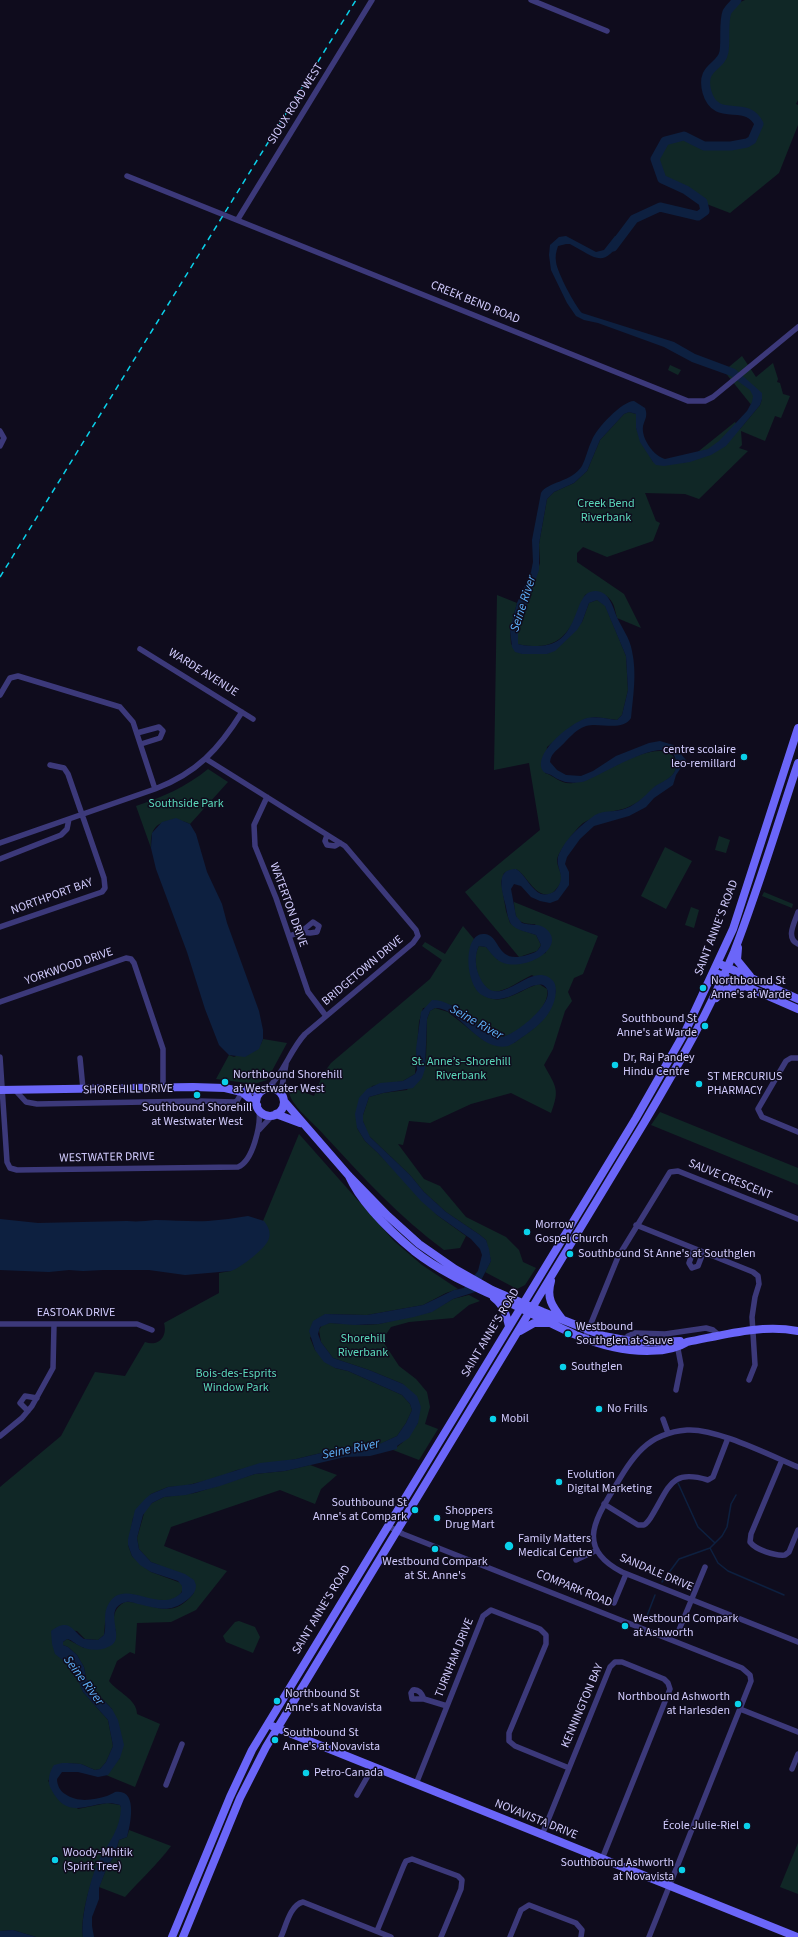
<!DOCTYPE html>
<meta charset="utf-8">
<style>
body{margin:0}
canvas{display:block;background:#0f0c1d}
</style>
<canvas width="798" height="1937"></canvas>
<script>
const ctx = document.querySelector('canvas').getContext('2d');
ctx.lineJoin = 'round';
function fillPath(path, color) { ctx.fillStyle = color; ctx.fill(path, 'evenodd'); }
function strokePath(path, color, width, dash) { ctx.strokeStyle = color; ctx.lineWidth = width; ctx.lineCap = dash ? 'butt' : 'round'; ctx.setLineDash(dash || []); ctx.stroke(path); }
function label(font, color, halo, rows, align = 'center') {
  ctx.font = font + ' "Source Sans 3",sans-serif'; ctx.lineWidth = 3; ctx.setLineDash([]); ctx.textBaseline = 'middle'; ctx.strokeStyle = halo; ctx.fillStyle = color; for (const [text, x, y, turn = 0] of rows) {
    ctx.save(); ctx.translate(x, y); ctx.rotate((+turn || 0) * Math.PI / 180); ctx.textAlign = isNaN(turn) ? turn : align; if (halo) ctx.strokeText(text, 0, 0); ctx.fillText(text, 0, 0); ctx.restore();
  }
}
const green = new Path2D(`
 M745,0H798V100L796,104L798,105V125L779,173L730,213L704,203L700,197L692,193L666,183L659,174L658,167L659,145C675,127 684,142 701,145C711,147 739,146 747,142C752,140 755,135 758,131L757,118L744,112L716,108C708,100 700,82 708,71C713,63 721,59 724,49C730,26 715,12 745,0Z
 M742,356L756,377L773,363L778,379L777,382L780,383L783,394L790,396L781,418L775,416L765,441L741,431L742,445L739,448L748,451L699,499L685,494L645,493L656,521L660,523L653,541L607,557L583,547L577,553V562L624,594L641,628L617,618C616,614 615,610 614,606C609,593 596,589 585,595C575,619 567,646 537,646C530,646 525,646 518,644V631L540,563L539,544L547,499L554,492L574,483L587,471L600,440L624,414L629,412L636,414V428L653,462L684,463L735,422L740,429L760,405L762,399L753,407L724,371Z
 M670,365L681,370L678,375L668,370Z
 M497,595L517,603L510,630L511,644L522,654H547L582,622L589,603L597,600L605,605L626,656L628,690L622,715L617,720L595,717L585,719L572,726L547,747L545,773C555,776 561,785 573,783C591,780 673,726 676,765C677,777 662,782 655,787C652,789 651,792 649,794C642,800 632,806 623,809C620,810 617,810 614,811C605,813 591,818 583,823C576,829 558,851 557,860C557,870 567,877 557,888C555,890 553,893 550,894C535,898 527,875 516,869L504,873L501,882L506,911L510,923L521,930L536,935L541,945L537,951L519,957L465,892L540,830L529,763L494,770Z
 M208,769L228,782L190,824C183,820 179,821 171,821C154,822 150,832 151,848L136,806C163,797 186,787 208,769Z
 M719,836L730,840L726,853L715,850Z
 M665,847L692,861L666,909L641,896Z
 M764,892L793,904L792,908L762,896Z
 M514,902L598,936L583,974L574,978L568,992L572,1001L565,1011L553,1049L544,1065C556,1087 560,1089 551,1113L511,1093L471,1104L430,1123L409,1121L403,1145L398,1144L424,1179L440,1186L466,1217L506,1237L519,1250L523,1262L536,1268L525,1285L517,1289L485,1272L491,1261L486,1240L480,1235L446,1212L424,1192L410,1175L368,1135L363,1121V1115L369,1097L383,1093L407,1090L426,1059L427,1019L430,1011L435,1008L448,1012L483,1040L514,1043C537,1026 551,1019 556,990L532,975C512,984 487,1009 477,971C475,963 475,952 479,946L486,947L498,960L546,953L535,924C517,924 515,919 514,902Z
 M691,907L699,910L694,928L685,925Z
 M463,926L474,939C465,958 468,993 493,999C508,1002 526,987 539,984L547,989C552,1006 518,1035 502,1037L481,1028L451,1005L423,1008L419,1022L415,1074L403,1081L372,1086L357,1128L365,1141L378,1153L437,1215L466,1236L460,1248L444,1250C399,1217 363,1177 325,1136C316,1125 302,1115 294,1103C290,1098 289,1092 288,1086L314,1096L323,1074L331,1063L430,979L442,960L422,946L425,942L445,954Z
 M263,1039L287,1043L267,1080L254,1084L216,1079L229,1055L234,1057L261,1044Z
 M660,1112L798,1168V1185L651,1125Z
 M299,1134L394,1241L422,1265L458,1289L446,1293L423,1305L367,1315L325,1314L310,1338L315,1350L335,1368L348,1371L402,1395L410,1404L412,1410L406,1423L397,1436L376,1446L346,1447L296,1459L237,1470L216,1478L184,1486L168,1487L151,1494L133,1518L128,1545L132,1556L143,1566L151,1572L181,1583C187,1595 172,1601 162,1601C149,1601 137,1593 124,1594L105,1623L104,1635L98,1640L85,1639L77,1631L55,1629L69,1664L75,1672L83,1692L108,1720L113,1746L106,1762L100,1769L95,1770L81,1764L62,1763L48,1781L78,1809L107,1803L120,1805C129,1822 105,1847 99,1863C90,1883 80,1916 83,1937H36L13,1930L0,1931V1487L61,1436L95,1372L125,1376L145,1342C158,1347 168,1337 164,1323L219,1293V1273L231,1271L263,1221Z
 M469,1295L480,1301L469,1305L453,1318L409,1322L391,1327L382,1340L399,1366L416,1379L427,1392L430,1407L425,1424L438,1429L419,1460L393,1450L402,1443L418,1423L403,1384L369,1370L333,1358L321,1342L319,1330L322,1325L330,1323L364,1325L379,1324L431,1312L453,1299Z
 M310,1465L337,1475L321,1489L315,1504L280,1490L171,1527L164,1546L227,1571L196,1610L171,1622L137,1623L135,1654L130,1652L117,1661L109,1681C117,1692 137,1699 137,1714L160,1724L135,1787L106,1775L120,1758L112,1709L90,1686L86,1678L84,1667L77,1655L68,1647L63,1645V1642L67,1639L84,1648L116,1631C112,1619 113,1608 125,1602C152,1600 169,1624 194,1593L159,1565L151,1562L139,1549L137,1538L145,1510L152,1503L164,1497L195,1493L255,1474L285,1471Z
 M239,1621L255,1627L260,1637L253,1653L226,1642L223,1636L235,1622Z
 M129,1830L171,1846C157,1865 140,1880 125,1897L99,1887L107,1867L115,1855L119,1840L127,1837Z
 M798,1843V1894L780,1887Z`);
const water = new Path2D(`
 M566,236L596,252L604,250L615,236L622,239C603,270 595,257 570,244H566L558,246C556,252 555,256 556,262C557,272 575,306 582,313L674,342L695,354L735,369L762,393V399L760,405L726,446L711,455L690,462L664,466L656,465L653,462L640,442L636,428V414L629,412L624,414L600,440L587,471L574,483L554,492L547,499L539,544V570L518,631V644C525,646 532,646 539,646C579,645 573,598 590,592C607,587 612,604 616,615C621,627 630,638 632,651C637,674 633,696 631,718C622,732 600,722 586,726C574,730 568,740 560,747C555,752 551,754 550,762L557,770L566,775L581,776L593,771L616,756L649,743L660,741L673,745L686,760L676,775L673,785L654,798L646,807L629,816L594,826L580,839L567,857L565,864L569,872V885L558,900L550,903L540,901L531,897L521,886L514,884L511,889L516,916L522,923C530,926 538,923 545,928C569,946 526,973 501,962C495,959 490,952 486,947L479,946C475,953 475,965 478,973C496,1022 531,954 554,982C558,989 555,1002 551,1009C545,1021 533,1030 521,1038C517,1041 513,1044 508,1046C479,1053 458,1006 435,1008L430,1011L427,1019L425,1069L422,1078L413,1088L383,1093L369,1097L363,1115V1121L370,1137L410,1175L424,1192L446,1212L480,1235L486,1240L489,1249L491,1261L475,1292L453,1299L432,1312L414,1317L379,1324L354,1325L330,1323L320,1327L318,1334L321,1342L333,1358L369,1370L403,1384L417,1396L421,1407L418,1423L409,1438L397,1446V1449L370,1456L345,1457L285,1471L255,1474L220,1486L186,1495L164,1497L152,1503L143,1515L137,1538L139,1549L151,1562L185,1574L194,1580L196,1585C196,1592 192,1596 187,1600C169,1614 158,1608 138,1604C134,1603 130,1601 126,1602C102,1608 124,1635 113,1644C103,1652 87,1651 78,1645C74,1643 72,1640 67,1639L63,1642V1645L68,1647L77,1655L84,1667L86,1678L90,1686L112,1709L118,1720L124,1745L120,1758L108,1775L98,1777L78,1772H62L57,1779C57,1785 60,1791 65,1794C78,1803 93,1800 107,1796C110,1795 113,1793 115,1792C139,1788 130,1826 127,1837L119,1840L115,1855L107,1867L99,1888V1899L92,1917V1926L94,1937H83C80,1918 91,1876 100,1858C110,1841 120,1829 121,1808L120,1805C94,1796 70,1826 51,1789C47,1782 49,1772 54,1765L62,1763H68L81,1764L95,1770L100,1769L106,1762L113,1746L108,1720L83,1692L73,1668L55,1654L52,1644L51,1631C70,1617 72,1631 84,1639L98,1640L104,1635C107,1626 103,1616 107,1607C122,1573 159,1617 182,1592V1586L178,1581L151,1572L140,1565L132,1556L128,1545V1539L135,1510L145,1499L151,1494L168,1487L193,1484L260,1463L296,1459L346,1447H373L397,1436L406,1423L412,1410L410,1404L402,1395L348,1371L335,1368L324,1362L315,1350L309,1331L313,1321L325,1314L367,1315L423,1305L454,1290L464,1288L478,1271L482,1255L480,1249L471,1239L437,1215L421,1201L378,1153L365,1141L357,1128L355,1114L359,1098L367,1089L380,1083L403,1081L415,1074L417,1070L416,1049L421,1012L432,1000C459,1000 474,1031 502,1037C516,1035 563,997 543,985C528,981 505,1010 482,995C464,983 463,931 485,934C501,936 496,965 527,955C534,953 538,952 541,945L536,935C528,932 517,931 511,924C507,917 507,910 505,903C502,890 495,869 516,869C525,874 531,890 541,894C546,895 551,894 555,891C569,875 553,868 559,854C566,838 581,825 595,815C604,810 613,812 621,810C634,807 645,796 653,788C661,781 675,779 676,766C679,723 595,780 582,782C569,784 561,782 551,775C548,773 545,774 543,771C532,753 572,722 587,718C596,716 607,719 617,720L622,715L628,690L626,656L605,606L597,600L589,603L582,622L577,630L555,651L547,654H522L515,652L512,647L510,630L517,603L531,572L533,562L532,540L541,493C547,482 572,482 582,466C586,458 588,448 592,440C596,429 622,401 634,401L645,408C648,416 645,419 643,426C641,439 654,456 665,459L708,449L719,441L747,411L752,402L753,396L750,390L731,376L692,362L664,347L598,323L584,320L576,316L567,303L551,270L549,255L550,245L559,237Z
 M176,818L190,824L196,834L207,872L222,904L227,923L259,1011L263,1030V1039L259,1049L245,1057L229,1055L219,1045L205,1009L187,952L156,869L151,848L152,833L162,822Z
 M248,1216L264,1221C268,1226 271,1232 269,1238C267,1248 240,1268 231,1271L185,1275L149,1270H103L83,1271L69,1270L49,1272L0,1270V1219L38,1223L127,1221C137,1222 146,1221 155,1220C173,1220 191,1222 208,1221C222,1220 235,1218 248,1216Z
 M13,1930L36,1937H0V1931Z`);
const stream = new Path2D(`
 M678,1483L698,1527L715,1543
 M710,1548L718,1563L728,1571L784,1595
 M662,1582L679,1559L710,1548L722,1536L727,1527L731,1504L736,1495
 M645,1621L655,1595`);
const river = new Path2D(`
 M613,247L634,219L660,207L698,216L705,211L703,202L686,190L662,179L655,159L665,141L684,136L704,146H731L747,143L752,140L759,124C747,98 716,124 707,92C700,66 721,68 724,52C726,41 723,22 727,12C729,8 734,4 737,0`);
const street = new Path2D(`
 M531,0L607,31
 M127,176L688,401H705L713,397L798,327
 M238,219L372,0
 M0,431L4,438L0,446
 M140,649L253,719
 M0,695L10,678L18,676L120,707L133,722L155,789
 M137,733L159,727L163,731L160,738L141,744
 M206,759L345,846L416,930L418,936L413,943L305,1034C290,1050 284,1073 268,1088
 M267,797L254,825L255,846L276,898L308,992L326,1016
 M327,835L325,841L327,845L335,846L340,843
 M0,843L155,789C197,773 219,749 242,712
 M0,859L61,835L67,829L69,819
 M798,912C795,922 785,938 798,944
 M0,927L102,892L105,888L104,878L68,774L64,768L50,765
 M289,936L301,932L310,933L317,932L319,926L313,922L301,932
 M0,1002L126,958L131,959L134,963L163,1049V1087
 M0,1057L7,1162L10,1168L17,1170L238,1167C253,1161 261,1125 259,1110
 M80,1058L83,1089
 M798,1058H791L786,1061L758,1109L762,1117L798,1132
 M15,1090L26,1102L37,1104L198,1101L234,1102L237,1101L242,1092
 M281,1092L286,1064
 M259,1130L272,1116
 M636,1225L753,1272L758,1276L759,1284L755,1297L752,1317L755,1365L749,1380
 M694,1249L689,1263L692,1268L698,1266L703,1253
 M0,1324H137L152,1330
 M585,1338L618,1257L670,1172L678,1171L798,1219
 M624,1340L628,1336L635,1333L665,1334L706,1328L713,1330L720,1336
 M676,1390L681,1365L677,1344
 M28,1411L20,1403L25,1396L37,1398
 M663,1419L668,1433
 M0,1436L22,1418L32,1406L53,1368L54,1325
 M782,1460L751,1534L750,1542C756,1550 775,1556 785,1555L789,1552L798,1530
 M798,1467C769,1455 716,1428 687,1430C646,1433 632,1458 613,1490C593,1523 578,1549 622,1572L798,1642
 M604,1504L638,1525H644C649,1522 651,1517 654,1512C670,1485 672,1469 708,1480L713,1477L728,1438
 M388,1526L403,1534L742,1668L750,1675L751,1681L649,1937
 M576,1560L597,1550
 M614,1603L626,1574
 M679,1630L705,1567
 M424,1699H412L411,1693L413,1690C419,1689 422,1694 424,1699L447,1706
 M740,1709L798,1732
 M792,1769L798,1754
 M416,1784L483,1616L491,1610L540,1629L546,1635V1644L509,1733V1741L515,1746L569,1768
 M166,1785L182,1744
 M357,1795L373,1767
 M542,1835L610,1667L615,1662H622L664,1679L668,1683L670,1689L602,1859
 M377,1931L404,1865L406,1861L412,1859L458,1876L462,1880L461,1889L441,1937
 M281,1937C286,1926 290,1905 303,1902L391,1937
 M510,1937L521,1910L529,1905L576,1923L582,1930L581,1937`);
const secondary = new Path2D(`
 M738,948L737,960L750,976
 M722,965L798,999
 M718,974L798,1009
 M716,998C723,990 731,985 742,987
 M256 1102a14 14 0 1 1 28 0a14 14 0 1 1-28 0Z
 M0,1090L193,1087L225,1088L242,1092L245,1090L261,1091
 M242,1092L257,1105
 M284,1101L349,1176L388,1216L419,1244L455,1269L492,1290L543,1312L604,1336L640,1343L680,1341
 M276,1114L300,1123
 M349,1176C362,1205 390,1231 414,1251C446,1276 483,1290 518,1307C547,1321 582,1341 613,1347C635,1352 668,1354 687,1342C724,1335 761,1324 798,1331
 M551,1281C546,1298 552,1306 562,1319
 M494,1298C504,1306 506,1314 509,1326
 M520,1331L534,1323H548
 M272,1726L797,1937
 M172,1937L230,1797L252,1750L636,1118L686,1030L733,929L798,728
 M183,1937L240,1798L266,1747L644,1123C677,1067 709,1012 734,952C758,890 777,826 798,763`);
const rail = new Path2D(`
 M0,577L356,0`);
const markers = [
 [744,757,4,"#0ad1ea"],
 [703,988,4,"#0ad1ea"],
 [705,1026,4,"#0ad1ea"],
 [615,1065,4,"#0ad1ea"],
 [225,1082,4,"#0ad1ea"],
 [699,1084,4,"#0ad1ea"],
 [197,1095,4,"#0ad1ea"],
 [527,1232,4,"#0ad1ea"],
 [570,1254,4,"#0ad1ea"],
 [568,1334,4,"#0ad1ea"],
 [563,1367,4,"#0ad1ea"],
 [599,1409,4,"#0ad1ea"],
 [493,1419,4,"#0ad1ea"],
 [559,1482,4,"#0ad1ea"],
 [415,1510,4,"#0ad1ea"],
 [437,1518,4,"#0ad1ea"],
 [509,1546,5,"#0ad1ea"],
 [435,1549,4,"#0ad1ea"],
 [625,1626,4,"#0ad1ea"],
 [277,1701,4,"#0ad1ea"],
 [738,1704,4,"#0ad1ea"],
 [275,1740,4,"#0ad1ea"],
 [306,1773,4,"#0ad1ea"],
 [747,1826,4,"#0ad1ea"],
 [55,1860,4,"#0ad1ea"],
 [682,1870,4,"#0ad1ea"]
];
const streetNames = [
 ["SIOUX ROAD WEST",296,104,-58],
 ["CREEK BEND ROAD",475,303,22],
 ["WARDE AVENUE",203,673,32],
 ["NORTHPORT BAY",52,897,-20],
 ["WATERTON DRIVE",288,905,70],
 ["SAINT ANNE'S ROAD",717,928,-69],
 ["YORKWOOD DRIVE",69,967,-19],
 ["BRIDGETOWN DRIVE",363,971,-40],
 ["SHOREHILL DRIVE",128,1090,-1],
 ["WESTWATER DRIVE",107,1158,-1],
 ["SAUVE CRESCENT",730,1180,22],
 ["EASTOAK DRIVE",76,1313],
 ["SAINT ANNE'S ROAD",491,1333,-59],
 ["SANDALE DRIVE",656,1573,23],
 ["COMPARK ROAD",574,1589,22],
 ["SAINT ANNE'S ROAD",322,1610,-59],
 ["TURNHAM DRIVE",455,1658,-68],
 ["KENNINGTON BAY",583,1706,-67],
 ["NOVAVISTA DRIVE",536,1820,22]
];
const parkNames = [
 ["Creek Bend",606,504],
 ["Riverbank",606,518],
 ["Southside Park",186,804],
 ["St. Anne’s–Shorehill",461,1062],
 ["Riverbank",461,1076],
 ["Shorehill",363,1339],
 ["Riverbank",363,1353],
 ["Bois-des-Esprits",236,1374],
 ["Window Park",236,1388]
];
const poiNames = [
 ["centre scolaire",736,750,"right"],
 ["leo-remillard",736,764,"right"],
 ["Northbound St",711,981],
 ["Anne's at Warde",711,995],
 ["Southbound St",697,1019,"right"],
 ["Anne's at Warde",697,1033,"right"],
 ["Dr, Raj Pandey",623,1058],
 ["Hindu Centre",623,1072],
 ["Northbound Shorehill",233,1075],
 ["at Westwater West",233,1089],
 ["ST MERCURIUS",707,1077],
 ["PHARMACY",707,1091],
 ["Southbound Shorehill",197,1108,"center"],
 ["at Westwater West",197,1122,"center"],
 ["Morrow",535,1225],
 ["Gospel Church",535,1239],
 ["Southbound St Anne's at Southglen",578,1254],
 ["Westbound",576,1327],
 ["Southglen at Sauve",576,1341],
 ["Southglen",571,1367],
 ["No Frills",607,1409],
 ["Mobil",501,1419],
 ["Evolution",567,1475],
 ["Digital Marketing",567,1489],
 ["Southbound St",407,1503,"right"],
 ["Anne's at Compark",407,1517,"right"],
 ["Shoppers",445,1511],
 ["Drug Mart",445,1525],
 ["Family Matters",518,1539],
 ["Medical Centre",518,1553],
 ["Westbound Compark",435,1562,"center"],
 ["at St. Anne's",435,1576,"center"],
 ["Westbound Compark",633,1619],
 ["at Ashworth",633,1633],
 ["Northbound St",285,1694],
 ["Anne's at Novavista",285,1708],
 ["Northbound Ashworth",730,1697,"right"],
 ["at Harlesden",730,1711,"right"],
 ["Southbound St",283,1733],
 ["Anne's at Novavista",283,1747],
 ["Petro-Canada",314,1773],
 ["École Julie-Riel",739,1826,"right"],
 ["Woody-Mhitik",63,1853],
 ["(Spirit Tree)",63,1867],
 ["Southbound Ashworth",674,1863,"right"],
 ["at Novavista",674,1877,"right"]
];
const waterNames = [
 ["Seine River",524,604,-72],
 ["Seine River",476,1023,29],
 ["Seine River",351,1450,-12],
 ["Seine River",83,1681,53]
];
fillPath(green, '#102726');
fillPath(water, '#0d2040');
strokePath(stream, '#0d2040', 1.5);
strokePath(river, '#0d2040', 9);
strokePath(street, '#3c397a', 5.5);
strokePath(secondary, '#6b66f9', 8);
strokePath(rail, '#0ad1ea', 1.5, [6, 5]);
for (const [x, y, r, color] of markers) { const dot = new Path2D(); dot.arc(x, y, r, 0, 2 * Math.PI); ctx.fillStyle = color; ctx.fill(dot); strokePath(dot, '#0f0c1d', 1.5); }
label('12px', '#d1cbfd', '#0f0c1d', streetNames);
label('12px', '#5bd9bb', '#0f0c1d', parkNames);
label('12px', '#d1cbfd', '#0f0c1d', poiNames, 'left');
label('italic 13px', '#5daff8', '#0f0c1d', waterNames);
</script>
